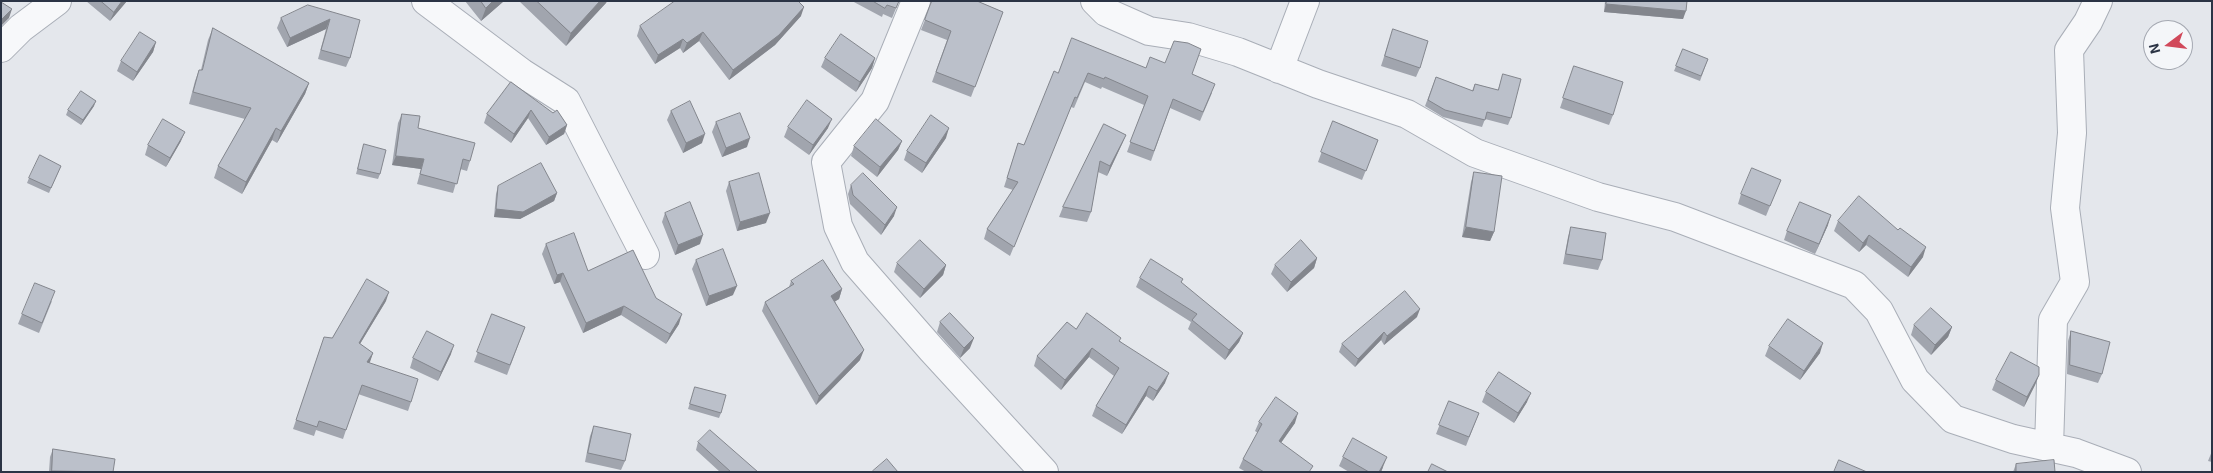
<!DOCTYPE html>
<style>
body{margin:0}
#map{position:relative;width:2213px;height:473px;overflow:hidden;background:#e4e7ec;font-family:"Exo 2",sans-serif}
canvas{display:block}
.frame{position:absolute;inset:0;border:2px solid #2b3445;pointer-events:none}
.north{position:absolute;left:2143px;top:20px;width:50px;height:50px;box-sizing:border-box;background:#f4f6f9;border:1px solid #a4a8b1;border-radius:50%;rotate:255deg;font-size:14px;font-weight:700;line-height:20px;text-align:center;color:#2b3445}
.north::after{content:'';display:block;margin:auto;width:18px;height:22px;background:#d1495b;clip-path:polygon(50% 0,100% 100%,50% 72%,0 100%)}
</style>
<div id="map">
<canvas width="2213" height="473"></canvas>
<div class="frame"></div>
<div class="north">N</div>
</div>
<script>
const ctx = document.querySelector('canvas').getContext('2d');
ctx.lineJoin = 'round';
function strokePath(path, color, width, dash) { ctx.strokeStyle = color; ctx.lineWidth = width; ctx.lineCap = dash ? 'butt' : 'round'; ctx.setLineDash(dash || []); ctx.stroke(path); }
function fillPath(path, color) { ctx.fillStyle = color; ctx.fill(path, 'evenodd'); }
const minor = new Path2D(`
 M426,1L522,73L566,101L645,255
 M916,1L875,101L826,162L838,226L855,262L932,350L1044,472
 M1095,1L1106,12L1149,31L1188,37L1238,52L1318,84L1407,114L1475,153L1598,197L1675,217L1854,285L1879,311L1915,380L1953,419L2013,439L2076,453L2127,472
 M1,48L21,28L57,1
 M1279,69L1305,1
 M2049,447L2053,320L2075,282L2065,208L2072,133L2069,50L2088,22L2098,1`);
const wall = new Path2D(`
 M86,1H127L110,21Z
 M465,1H504L481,21Z
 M519,1H607L606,3L566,46Z
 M852,1H899L892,18L883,14L882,17Z
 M931,1H977L1003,12L971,97L932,82L947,40L921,30L931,5Z
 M1605,1H1687L1683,19L1604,12Z
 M801,16L775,45L729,80L699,41L683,53L680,48L655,64L637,36L640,26Z
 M281,18L360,20L350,58L346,67L318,59L326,29L287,47L277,28Z
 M213,28L309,83L305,94L277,143L272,140L242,194L214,178L218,166L245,119L189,104L195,81L199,70H201L208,40Z
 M1393,29L1420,68L1416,77L1381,66Z
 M156,42L153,52L133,81L117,71L121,61Z
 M1683,49L1708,59L1700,81L1674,71Z
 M825,58H875L872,68L856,92L821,67Z
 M1574,66L1613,115L1609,125L1560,108Z
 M1146,68L1192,74L1212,93L1200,121L1170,108L1151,161L1127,152L1144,105L1102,87L1101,89L1085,82L1074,108L1071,107L1010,256L984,239L987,229L1013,190L1004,187L1018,143L1024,145L1058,73Z
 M1503,74L1511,118L1508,125L1485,119L1482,127L1443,117L1425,106L1436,77L1472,91L1475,84L1498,90Z
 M511,82L567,125L564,134L546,145L528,118L511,143L484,123L487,114Z
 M94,106L81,125L66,115L68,110Z
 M671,111L702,143L683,153L667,120Z
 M402,114L418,128L470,161L467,171L460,169L453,193L417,184L421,169L392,165L398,123Z
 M1333,121L1378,140L1362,180L1318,162Z
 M716,122L747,147L722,157L712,132Z
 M1104,124L1126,135L1122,144L1107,176L1098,172L1091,212L1087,222L1059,217L1063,207Z
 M788,127L828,128L809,155L784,137Z
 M946,138L922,173L904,160L907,151Z
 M181,141L166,167L145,155L148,145Z
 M902,141L898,150L877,177L851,156L854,146Z
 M364,144L380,174L378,179L356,174Z
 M61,166L49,193L27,183L29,178Z
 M1474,172L1494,232L1490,241L1462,237L1471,182Z
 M729,182L766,223L737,231L726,191Z
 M851,185L894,216L881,235L850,204L848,194Z
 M498,186L557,193L554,201L520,219L494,217L496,194Z
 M1777,189L1766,216L1738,204L1741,194Z
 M665,213L700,244L675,255L662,222Z
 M1838,221L1923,257L1908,277L1866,245L1859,252L1834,231Z
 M1828,225L1815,254L1784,240L1787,231Z
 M1571,227L1602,260L1598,270L1563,264L1568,237Z
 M546,244L588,271L656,298L679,324L666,344L621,315L583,333L560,282L554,284L542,254Z
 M1317,258L1314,268L1287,292L1271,274L1275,265Z
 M696,260L733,295L706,306L692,269Z
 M897,263L946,265L943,275L920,298L894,272Z
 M1140,278L1183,279L1181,283L1243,333L1239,342L1225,360L1188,329L1191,322L1136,287Z
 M791,281L842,289L839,299L835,301L860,360L816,405L762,311L765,302L789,287Z
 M52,301L39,333L18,324L22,314Z
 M386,301L360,344L373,353L369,363L411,402L408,411L358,394L343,439L316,430L314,436L293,429L321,346Z
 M492,314L525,327L507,375L474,362Z
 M1417,317L1384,345L1381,340L1355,367L1339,352L1342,344Z
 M940,322L970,348L960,358L937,332Z
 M1914,325L1952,327L1948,337L1931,355L1911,335Z
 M1076,329L1120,341L1165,383L1153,401L1146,396L1122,434L1092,416L1096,406L1114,376L1089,357L1061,390L1034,366L1037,356Z
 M2071,331L2102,374L2098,383L2067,374L2068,341Z
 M1769,346L1820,353L1800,380L1765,356Z
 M451,354L438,381L410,368L413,358Z
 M2039,375L2035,385L2024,407L1992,390L1996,380Z
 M695,387L721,413L719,418L688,409Z
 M1486,392L1527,402L1514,423L1482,402Z
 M1449,401L1479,413L1466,446L1436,434Z
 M1259,422L1295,423L1281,443L1311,472H1246L1239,468L1243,459L1258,433L1255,431Z
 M594,426L625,461L621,470L585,462L590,436Z
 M698,442L758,472H720L696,450Z
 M53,449L113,472H49L50,457Z
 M2212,451V462L2208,461Z
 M1343,457L1383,467L1381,472H1349L1339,466Z
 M2016,464L2055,472H2013Z`);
const shadedWall = new Path2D(`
 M122,1H127L110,21L114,12Z
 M493,1H504L481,21L486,8Z
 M600,1H607L606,3L566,46L571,33Z
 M1606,4L1686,11L1683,19L1604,12Z
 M804,7L801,16L775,45L729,80L733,70Z
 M12,9L9,18L1,26V20Z
 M330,19L326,29L287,47L290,38Z
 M703,32L699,41L683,53L687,43Z
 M683,39L680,48L655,64L658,55Z
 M156,42L153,52L133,81L137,72Z
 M875,58L872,68L856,92L860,82Z
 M309,83L305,94L277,143L281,131Z
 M96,101L94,106L81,125L83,120Z
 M531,110L528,118L511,143L514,134Z
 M832,119L828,128L809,155L813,145Z
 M567,125L564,134L546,145L549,137Z
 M276,128L272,140L242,194L246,182Z
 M949,128L946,138L922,173L926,163Z
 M185,132L181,141L166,167L170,158Z
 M705,134L702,143L683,153L686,143Z
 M1126,135L1122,144L1107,176L1110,166Z
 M750,138L747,147L722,157L726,148Z
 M902,141L898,150L877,177L880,167Z
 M396,156L424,159L421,169L392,165Z
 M557,193L554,201L520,219L494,217L496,209Z
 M897,207L894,216L881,235L885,225Z
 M770,213L766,223L737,231L740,222Z
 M1831,215L1828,225L1815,254L1819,244Z
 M1466,227L1494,232L1490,241L1462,237Z
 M703,235L700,244L675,255L678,245Z
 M1869,235L1866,245L1859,252L1863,243Z
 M1926,247L1923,257L1908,277L1911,267Z
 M1317,258L1314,268L1287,292L1291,282Z
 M946,265L943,275L920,298L924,289Z
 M563,273L560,282L554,284L557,275Z
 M737,286L733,295L706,306L709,296Z
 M842,289L839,299L828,306L831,296Z
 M389,292L386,301L355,352L359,343Z
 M624,306L621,315L583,333L586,323Z
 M1420,309L1417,317L1384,345L1387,336Z
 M682,314L679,324L666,344L670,334Z
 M1952,327L1948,337L1931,355L1935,345Z
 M1384,332L1381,340L1355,367L1358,359Z
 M1243,333L1239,342L1225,360L1229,350Z
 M974,338L970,348L960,358L964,348Z
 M1823,343L1820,353L1800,380L1804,371Z
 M454,345L451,354L438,381L441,372Z
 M1092,348L1089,357L1061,390L1065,380Z
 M864,350L860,360L816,405L819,396Z
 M373,353L370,362L364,371L367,362Z
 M1169,373L1165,383L1153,401L1157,391Z
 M2039,375L2035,385L2024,407L2027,397Z
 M1149,386L1146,396L1122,434L1126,425Z
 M1531,393L1527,402L1514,423L1518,413Z
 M1298,413L1295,423L1275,451L1279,441Z
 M1387,457L1381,472H1379Z`);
const building = new Path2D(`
 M101,1H122L114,12Z
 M481,1H493L486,8Z
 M537,1H600L571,33Z
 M675,1H798L804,7L779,35L733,70L703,32L687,43L683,39L658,55L640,26Z
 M873,1H899L896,8L887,5L885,8Z
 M932,1H977L1003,12L975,87L936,72L951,31L925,20Z
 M1607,1H1687L1686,11L1606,4Z
 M1,2L12,9L1,20Z
 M308,5L360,20L350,58L321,50L330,19L290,38L281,18Z
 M213,28L309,83L281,131L276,128L246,182L218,166L251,108L193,92L199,70H202Z
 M1393,29L1428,41L1420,68L1385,56Z
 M140,32L156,42L137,72L121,61Z
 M841,34L875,58L860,82L825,58Z
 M1072,38L1146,68L1150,57L1165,63L1174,41L1188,43L1201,49L1192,74L1215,84L1203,112L1173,99L1154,151L1130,142L1148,96L1105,77L1104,79L1088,73L1077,98L1075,97L1014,247L987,229L1018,182L1007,178L1018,143L1024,145L1054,71L1058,73Z
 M1683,49L1708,59L1701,76L1676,66Z
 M1574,66L1623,82L1613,115L1563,98Z
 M1503,74L1521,79L1511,118L1487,112L1485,120L1445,110L1428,100L1436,77L1473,91L1475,84L1498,90Z
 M511,82L553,113L557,110L567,125L549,137L531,110L514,134L487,114Z
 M81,91L96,101L83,120L68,110Z
 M807,100L832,119L813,145L788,127Z
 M690,101L705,134L686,143L671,111Z
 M740,113L750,138L726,148L716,122Z
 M402,114L420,116L418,128L475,143L470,161L463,159L457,184L420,174L424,159L396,156Z
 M931,115L949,128L926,163L907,151Z
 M163,119L185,132L170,158L148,145Z
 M876,119L902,141L880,167L854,146Z
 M1333,121L1378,140L1366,171L1321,152Z
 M1104,124L1126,135L1110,166L1100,161L1091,212L1063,207Z
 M364,144L386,150L380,174L358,169Z
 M40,155L61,166L51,188L29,178Z
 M541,163L557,193L523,212L496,209L498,186Z
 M1752,168L1781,180L1770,206L1741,194Z
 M1474,172L1502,176L1494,232L1466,227Z
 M759,173L770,213L740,222L729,182Z
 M863,173L897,207L885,225L853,195L851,185Z
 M1859,196L1898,230L1900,228L1926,247L1911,267L1869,235L1863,243L1838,221Z
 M690,202L703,235L678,245L665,213Z
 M1800,202L1831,215L1819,244L1787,231Z
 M1571,227L1606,233L1602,260L1566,254Z
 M574,233L588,271L633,250L656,298L682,314L670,334L624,306L586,323L563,273L557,275L546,244Z
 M920,240L946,265L924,289L897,263Z
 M1301,240L1317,258L1291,282L1275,265Z
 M723,249L737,286L709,296L696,260Z
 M1151,259L1183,279L1181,282L1243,333L1229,350L1192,320L1197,314L1140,278Z
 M823,260L842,289L831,296L864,350L819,396L765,302L794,284L791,281Z
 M367,279L389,292L359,343L373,353L367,362L418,379L411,402L362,385L346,430L319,421L317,427L296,420L324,337L332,338Z
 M35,283L55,291L42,323L22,314Z
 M1405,291L1420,309L1387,336L1384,332L1358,359L1342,344Z
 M1931,308L1952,327L1935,345L1914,325Z
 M950,313L974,338L964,348L940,322Z
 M1087,313L1121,338L1119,341L1169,373L1157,391L1149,386L1126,425L1096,406L1119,368L1092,348L1065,380L1037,356L1067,322L1076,329Z
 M492,314L525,327L510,365L477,352Z
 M1788,319L1823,343L1804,371L1769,346Z
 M427,331L454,345L441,372L413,358Z
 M2071,331L2110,342L2102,374L2070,365Z
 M2011,352L2039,367V375L2027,397L1996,380Z
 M1499,372L1531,393L1518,413L1486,392Z
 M695,387L726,395L721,413L690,404Z
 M1276,397L1298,413L1279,441L1313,466L1309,472H1264L1243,459L1262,424L1259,422Z
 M1449,401L1479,413L1469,437L1439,425Z
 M594,426L631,434L625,461L588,453Z
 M710,430L758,472H731L698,442Z
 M1353,438L1387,457L1379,472H1369L1343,457Z
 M53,449L115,459L113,472L52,471Z
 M887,459L898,472H874L873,471Z
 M1839,460L1867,472H1834Z
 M2054,460L2055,472H2016V464Z
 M1432,464L1448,472H1428Z`);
strokePath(minor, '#a9aeb7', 30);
strokePath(minor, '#f7f8fa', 28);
fillPath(wall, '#a1a5ae');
fillPath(shadedWall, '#83868d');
fillPath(building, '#bbc0ca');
strokePath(building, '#83868d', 1);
</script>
